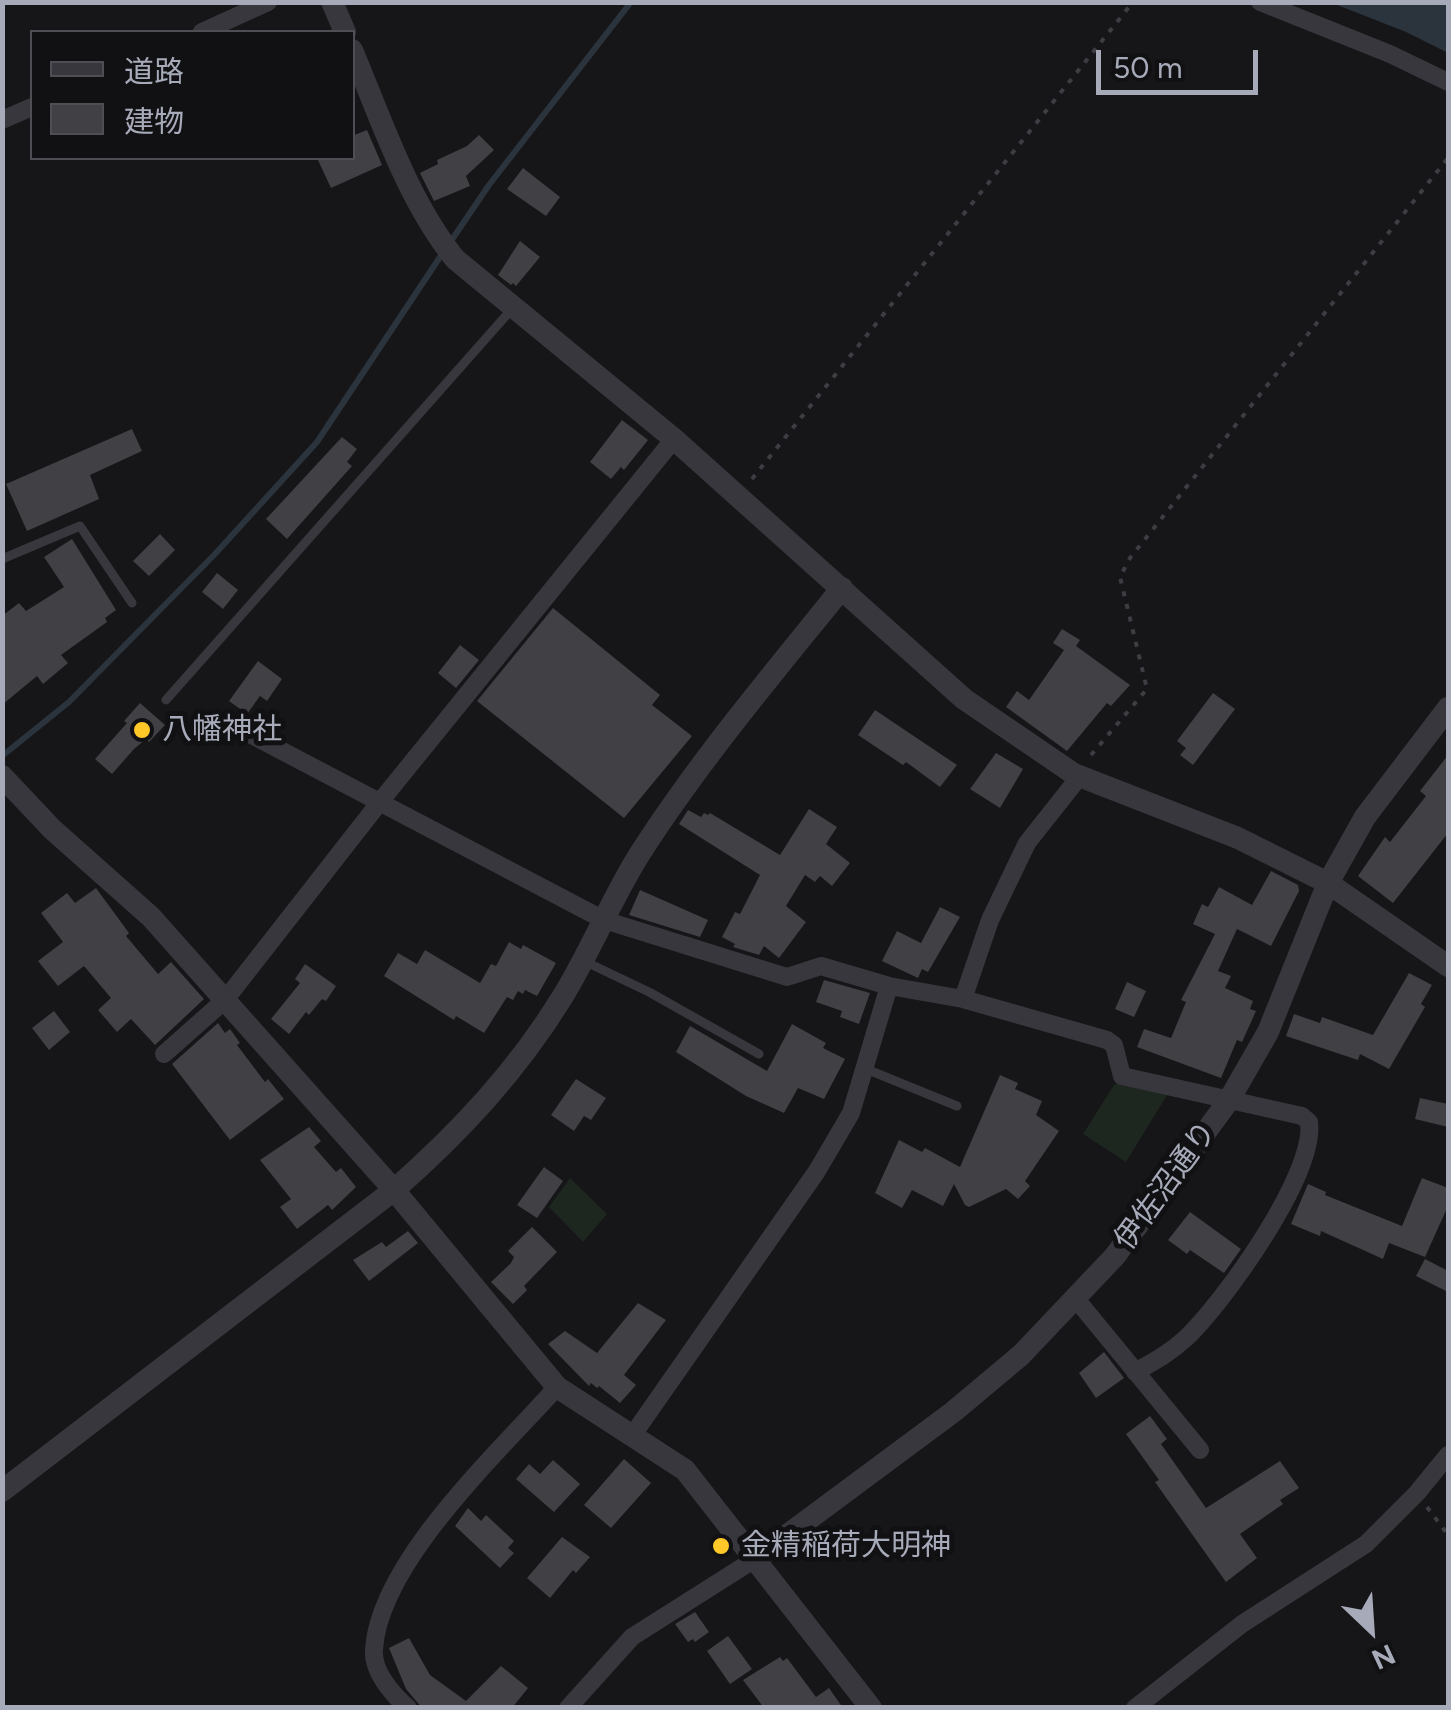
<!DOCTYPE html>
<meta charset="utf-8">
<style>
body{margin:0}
#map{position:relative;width:1451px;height:1710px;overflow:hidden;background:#161618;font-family:Figtree,"Noto Sans JP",sans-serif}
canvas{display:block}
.frame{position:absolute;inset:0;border:5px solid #a7abb9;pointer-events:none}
.legend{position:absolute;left:30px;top:30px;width:325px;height:130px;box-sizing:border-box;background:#111113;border:2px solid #4d4f55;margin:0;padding:12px 18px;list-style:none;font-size:30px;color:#a7abb9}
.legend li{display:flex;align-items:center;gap:20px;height:50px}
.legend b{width:50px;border:2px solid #4d4f55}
.north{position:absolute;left:1321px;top:1580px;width:100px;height:100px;-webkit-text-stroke:8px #111113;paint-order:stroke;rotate:155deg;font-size:28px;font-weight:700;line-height:40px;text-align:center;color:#a7abb9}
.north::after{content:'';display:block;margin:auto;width:35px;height:45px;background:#a7abb9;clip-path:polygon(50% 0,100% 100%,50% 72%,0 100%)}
.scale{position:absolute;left:1096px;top:50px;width:162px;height:45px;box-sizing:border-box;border:5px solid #a7abb9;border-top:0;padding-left:12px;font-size:30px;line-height:35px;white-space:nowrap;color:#a7abb9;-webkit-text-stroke:8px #111113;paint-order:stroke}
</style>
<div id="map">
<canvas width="1451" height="1710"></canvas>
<div class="frame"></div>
<ul class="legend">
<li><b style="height:12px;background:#37373d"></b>道路</li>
<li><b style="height:28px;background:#404045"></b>建物</li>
</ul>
<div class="north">N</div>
<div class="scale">50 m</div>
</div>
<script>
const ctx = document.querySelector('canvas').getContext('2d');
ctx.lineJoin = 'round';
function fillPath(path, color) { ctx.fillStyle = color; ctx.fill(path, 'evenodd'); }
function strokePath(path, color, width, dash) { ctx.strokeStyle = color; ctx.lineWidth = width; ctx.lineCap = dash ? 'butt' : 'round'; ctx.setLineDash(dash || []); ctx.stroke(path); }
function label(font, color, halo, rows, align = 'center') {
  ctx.font = font + ' Figtree,"Noto Sans JP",sans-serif'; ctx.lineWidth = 10; ctx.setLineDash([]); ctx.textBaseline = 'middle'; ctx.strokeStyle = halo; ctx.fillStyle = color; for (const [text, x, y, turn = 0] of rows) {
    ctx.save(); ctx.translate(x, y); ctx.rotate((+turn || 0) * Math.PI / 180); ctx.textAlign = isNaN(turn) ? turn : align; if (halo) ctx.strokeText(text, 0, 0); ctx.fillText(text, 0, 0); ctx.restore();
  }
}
const green = new Path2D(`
 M1121,1081L1169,1092L1126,1162L1083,1134L1114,1085Z
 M570,1178L607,1214L583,1242L549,1207Z`);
const water = new Path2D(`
 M1332,3H1448V53L1406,32Z`);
const stream = new Path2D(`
 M451,241L489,185L631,2
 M2,756L69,702L215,554L317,442L444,251`);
const building = new Path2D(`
 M367,130L382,165L331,188L317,158H352V136Z
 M479,135L494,150L466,176L470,186L434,201L420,173L438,164L437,160L467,146Z
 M523,168L560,197L546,216L507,189Z
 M520,241L540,257L516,286L513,283L511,285L498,275Z
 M622,420L648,440L624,470L621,467L611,479L590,462Z
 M132,429L142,451L90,475L99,499L27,531L6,484Z
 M342,437L357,449L347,462L352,466L287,539L266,519Z
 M160,534L175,550L149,576L133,561Z
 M72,539L116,610L105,618L107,622L61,655L68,663L43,684L37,676L2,705V616L19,603L26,611L64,587L44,557Z
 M217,573L238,590L223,609L202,592Z
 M553,608L660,695L652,705L692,736L624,818L477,701Z
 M1062,629L1080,640L1076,646L1130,685L1111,706L1107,703L1067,751L1006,707L1017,691L1029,700L1064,650L1053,643Z
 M460,645L479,660L456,688L438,673Z
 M258,661L282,679L267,701L260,696L247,714L229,701Z
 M1213,693L1235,709L1193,765L1180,755L1186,748L1177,741Z
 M140,703L165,725L149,742L146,739L134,749L112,774L95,759L127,723L124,721Z
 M875,710L957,765L940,787L906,762L903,765L858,735Z
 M996,753L1023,769L1000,808L970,789Z
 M1448,755V833L1393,903L1358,876L1385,837L1390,842L1426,796L1420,791Z
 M809,809L837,827L826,844L850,863L832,886L820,876L815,882L805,875L786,906L806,922L779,958L764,946L759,955L733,947L735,944L722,937L735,912L740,914L760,875L679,824L688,810L701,817L704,813L708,815L710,813L780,855Z
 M1271,871L1298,885L1299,891L1271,946L1237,929L1218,971L1231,976L1225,988L1253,1001L1250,1009L1256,1011L1242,1042L1237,1040L1221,1078L1137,1047L1144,1029L1171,1038L1186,1002L1181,1000L1215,934L1193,924L1202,904L1208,907L1219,887L1252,905Z
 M96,888L129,933L126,936L158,974L171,962L204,999L155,1045L131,1019L117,1032L98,1010L111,998L84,966L58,986L38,961L63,942L41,913L67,893L75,903Z
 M640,890L708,920L700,937L629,915Z
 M940,907L960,917L928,972L922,969L918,978L882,961L897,931L921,943Z
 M509,942L521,949L523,945L556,963L537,996L525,990L523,994L518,991L513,1000L507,997L484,1033L456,1016L454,1020L384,976L398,953L417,964L425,950L480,983L491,964L496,966Z
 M305,964L336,986L326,1001L322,999L309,1015L306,1012L289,1034L271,1019L300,983L295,979Z
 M1409,973L1432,985L1421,1004L1425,1007L1389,1069L1360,1054L1358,1060L1286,1036L1294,1014L1320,1023L1322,1017L1373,1035Z
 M824,980L870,993L859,1024L840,1017L842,1011L816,1002Z
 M1127,982L1146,991L1134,1017L1115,1009Z
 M54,1011L70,1032L49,1050L32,1028Z
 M218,1023L225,1033L230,1029L240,1043L237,1045L265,1082L268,1079L284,1099L230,1140L172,1064Z
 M792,1024L826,1043L823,1048L845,1059L824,1099L798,1088L784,1113L746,1096L676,1052L690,1026L767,1071Z
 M1000,1075L1018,1083L1015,1089L1042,1101L1036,1115L1059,1131L1025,1181L1030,1186L1018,1199L1006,1189L969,1207L965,1205L954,1184L943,1206L912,1190L902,1208L875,1193L899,1140L922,1152L925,1148L960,1167Z
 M576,1079L606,1098L591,1120L584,1116L574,1131L551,1115Z
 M1420,1098L1448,1104V1127L1415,1119Z
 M309,1127L321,1141L314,1147L336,1172L341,1168L356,1187L332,1210L328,1205L297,1229L280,1207L291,1199L260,1160Z
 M544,1167L563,1181L537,1218L517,1205Z
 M1422,1178L1448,1188V1206L1425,1257L1389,1243L1383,1259L1321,1231L1320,1236L1291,1224L1308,1184L1326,1192L1325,1195L1402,1226Z
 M1190,1212L1241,1249L1224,1273L1190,1250L1187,1254L1168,1240Z
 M532,1227L557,1252L524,1286L527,1290L513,1304L491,1282L511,1263L514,1257L508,1251Z
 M408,1231L418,1243L369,1281L353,1260L382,1242L386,1247Z
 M1425,1259L1448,1271V1292L1416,1276Z
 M638,1303L666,1320L624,1375L636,1385L620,1403L599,1386L597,1388L591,1383L589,1386L548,1344L565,1331L597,1353Z
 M1104,1352L1124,1378L1096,1398L1079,1373Z
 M1150,1416L1167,1439L1161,1444L1206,1508L1280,1461L1299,1488L1280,1500L1283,1504L1240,1534L1257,1558L1226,1582L1155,1482L1159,1480L1126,1434Z
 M624,1459L651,1483L611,1528L584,1505Z
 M553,1460L580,1484L554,1512L516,1479L529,1464L540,1474Z
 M468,1508L481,1521L486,1515L514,1541L508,1548L514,1553L500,1568L455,1526Z
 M562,1537L590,1557L576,1573L573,1570L550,1598L527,1578Z
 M695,1612L709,1632L695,1642L693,1639L688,1642L675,1624Z
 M728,1636L752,1669L730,1684L707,1651Z
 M409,1638L430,1675L466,1701L501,1666L528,1688L512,1708H422L406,1689L389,1648Z
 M780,1657L783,1661L787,1658L816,1697L829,1688L843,1708H764L743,1680Z`);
const path = new Path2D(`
 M752,479L1133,2
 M1091,755L1147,689L1120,577L1130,558L1448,158
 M1427,1507L1448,1535`);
const service = new Path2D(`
 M2,559L80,526L132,603
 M166,700L511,310
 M586,962L649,992L759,1054
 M866,1069L957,1106`);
const minor = new Path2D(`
 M1260,2L1390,54L1448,82
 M202,32L268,2
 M2,120L32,107
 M246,732L604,920L787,977L821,966L889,986
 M963,999L1107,1040L1114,1045L1122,1076L1302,1116L1309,1122C1316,1174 1224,1302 1186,1338C1170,1353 1153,1362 1135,1372
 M164,1054L225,1000L379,803L674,439
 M1076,1299L1200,1450
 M632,1436L817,1171L851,1113L889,986L963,999L990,920L1027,843L1080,776
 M408,1708C392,1694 372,1671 374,1649C380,1561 500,1451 557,1387
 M568,1708L632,1637L755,1559
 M1135,1708L1242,1624L1366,1544L1417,1493L1448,1455`);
const tertiary = new Path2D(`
 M332,2L345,32
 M352,50C382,121 407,199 455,259L674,439L964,699L1074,774L1238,838L1328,883L1448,966
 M2,776L52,829L151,917L394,1190L557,1387L685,1470L871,1708
 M2,1491L394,1190C460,1132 517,1071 563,996C591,950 611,900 639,855C699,761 772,675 842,588
 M755,1559L953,1412L1021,1355L1115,1256L1229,1100L1268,1032L1328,883L1365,817L1448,708`);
const markers = [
 [142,730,10,"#fec928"],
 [721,1546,10,"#fec928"]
];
const poiNames = [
 ["八幡神社",162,730],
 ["金精稲荷大明神",741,1546]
];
const streetNames = [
 ["伊佐沼通り",1166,1186,-54]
];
fillPath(green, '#1d261f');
fillPath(water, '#2b333d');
strokePath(stream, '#2b333d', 6);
fillPath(building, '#404045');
strokePath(path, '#3c3e44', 4, [5, 8]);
strokePath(service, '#37373d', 9);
strokePath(minor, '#37373d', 18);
strokePath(tertiary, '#37373d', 22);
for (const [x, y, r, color] of markers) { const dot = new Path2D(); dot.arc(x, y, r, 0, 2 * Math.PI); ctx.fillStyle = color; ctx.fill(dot); strokePath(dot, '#111113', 4); }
label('30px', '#a7abb9', '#111113', poiNames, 'left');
label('30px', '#a7abb9', '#111113', streetNames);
</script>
